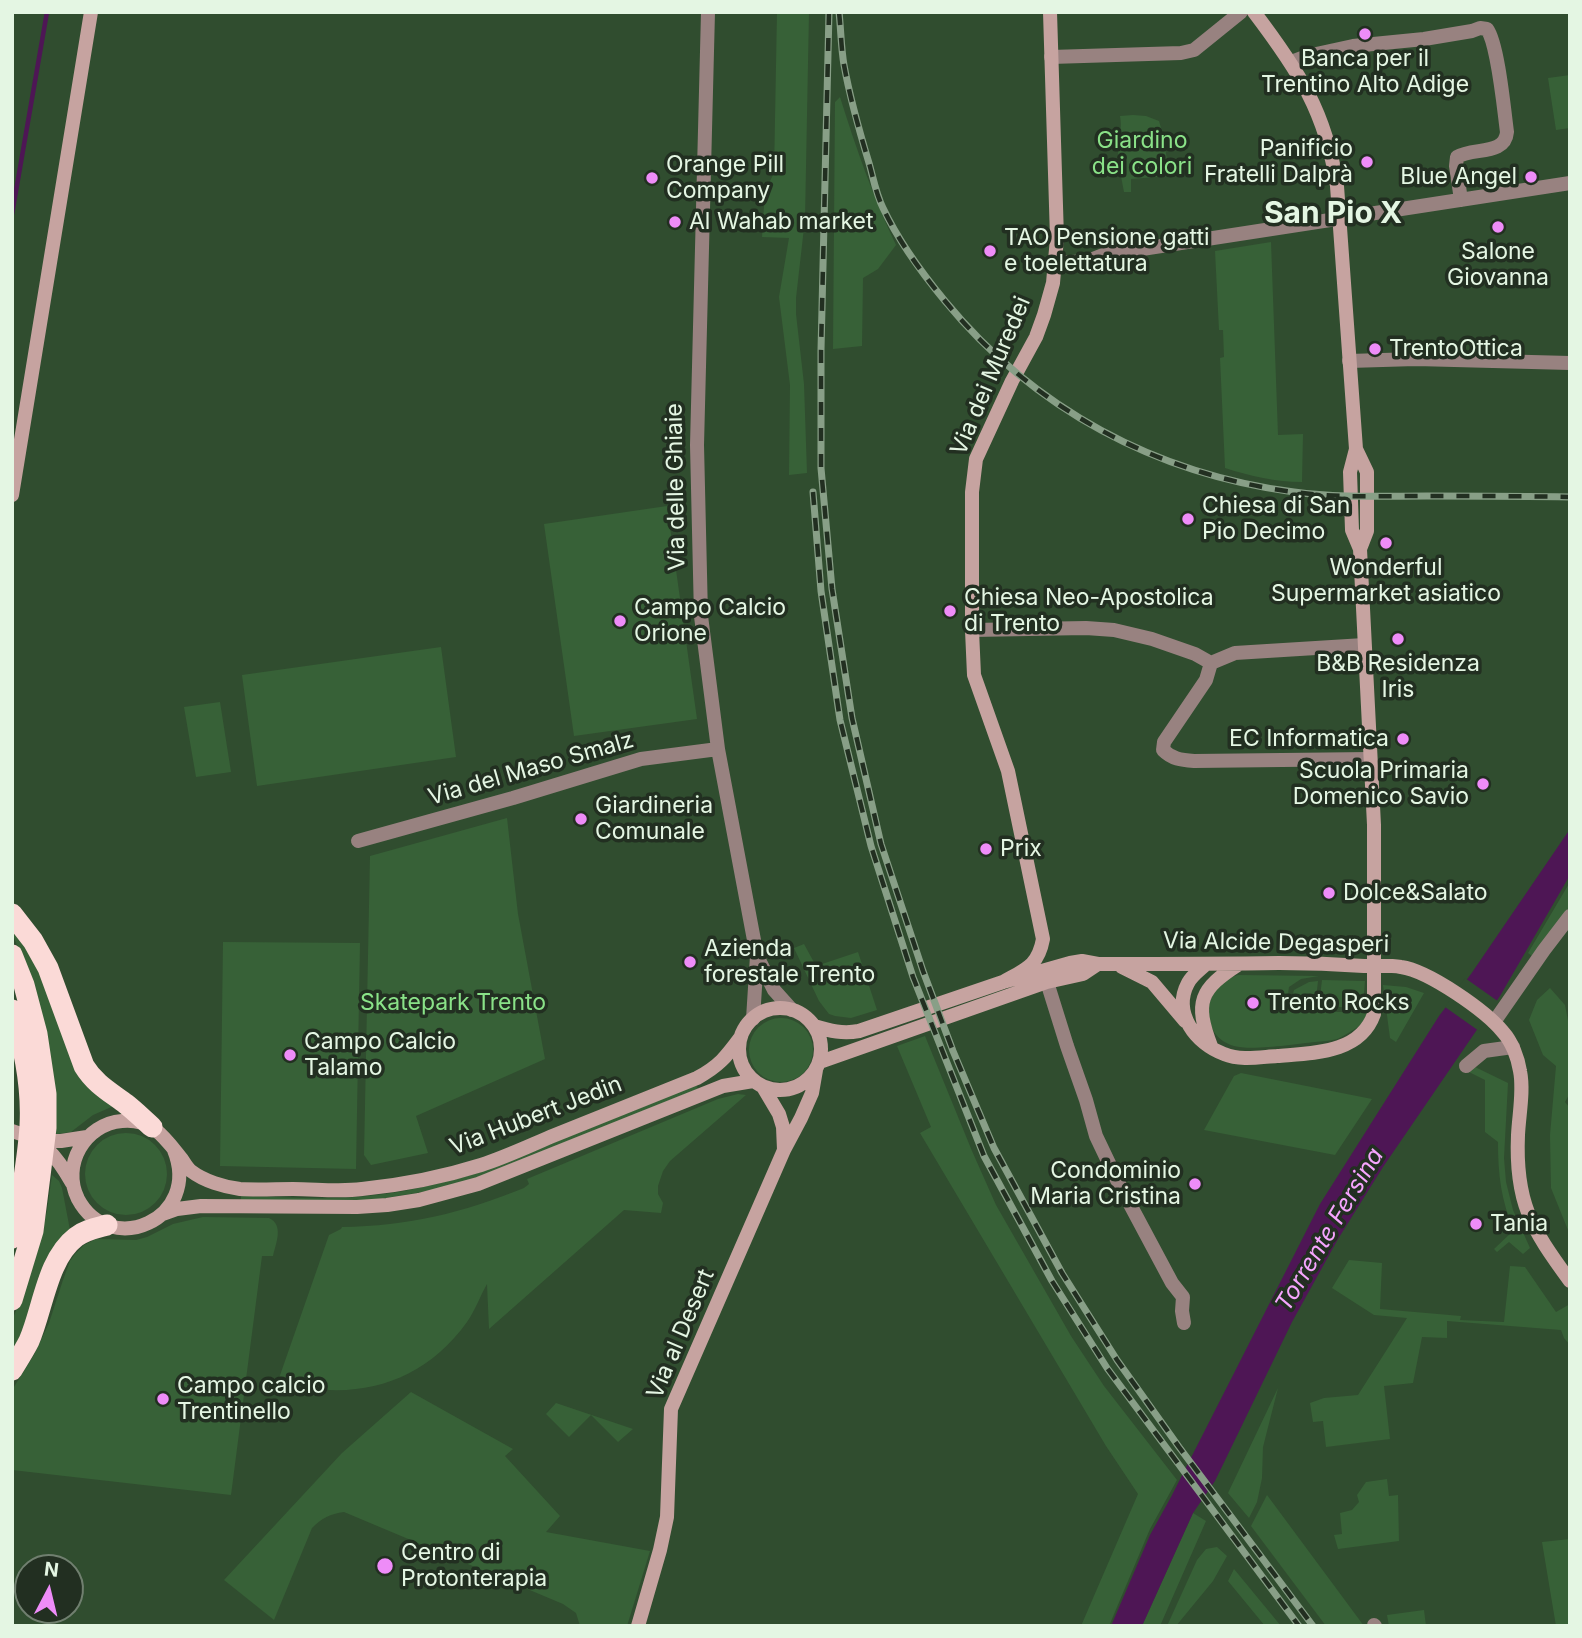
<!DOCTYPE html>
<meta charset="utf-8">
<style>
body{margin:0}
#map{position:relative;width:1582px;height:1638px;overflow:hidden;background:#304d2f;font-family:Inter,sans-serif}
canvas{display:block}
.frame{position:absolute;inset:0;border:14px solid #e4f6e3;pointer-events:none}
.north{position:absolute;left:14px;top:1554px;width:70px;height:70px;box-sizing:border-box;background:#222f21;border:2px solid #707f6f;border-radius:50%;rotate:7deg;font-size:19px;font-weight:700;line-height:28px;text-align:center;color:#e4f6e3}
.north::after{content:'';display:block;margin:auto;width:24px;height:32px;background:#ee8cf8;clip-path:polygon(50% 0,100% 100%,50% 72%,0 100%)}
</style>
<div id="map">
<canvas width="1582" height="1638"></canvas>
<div class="frame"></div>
<div class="north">N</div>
</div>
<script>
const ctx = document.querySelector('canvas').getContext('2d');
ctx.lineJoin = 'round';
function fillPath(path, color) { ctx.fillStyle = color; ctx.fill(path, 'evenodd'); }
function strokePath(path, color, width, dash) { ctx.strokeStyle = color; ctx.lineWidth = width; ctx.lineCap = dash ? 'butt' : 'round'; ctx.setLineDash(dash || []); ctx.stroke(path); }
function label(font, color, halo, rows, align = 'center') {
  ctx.font = font + ' Inter,sans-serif'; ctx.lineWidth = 7; ctx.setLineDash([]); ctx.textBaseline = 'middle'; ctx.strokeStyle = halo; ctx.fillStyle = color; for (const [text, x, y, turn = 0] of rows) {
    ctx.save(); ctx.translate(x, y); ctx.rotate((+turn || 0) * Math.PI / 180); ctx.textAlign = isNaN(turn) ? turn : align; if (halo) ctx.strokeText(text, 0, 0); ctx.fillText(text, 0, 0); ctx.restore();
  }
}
const green = new Path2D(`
 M777,12H809L805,219L796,298V314L804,384L807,473L789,475L790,385L779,297L789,238L762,237L765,191L774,173Z
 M1570,75V128L1556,130L1548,78Z
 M840,97C856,148 873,197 896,245L878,269L863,278L862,346L833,349L835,102Z
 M1133,115L1146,116L1159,121L1164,138L1169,176L1131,179V192H1124C1121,175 1116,156 1119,139C1120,127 1122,129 1120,116Z
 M1271,242L1278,435L1303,434L1302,482C1276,482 1250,476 1225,468L1220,358L1224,357L1223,330H1219L1215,251Z
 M667,506L697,719L574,736L544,524Z
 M441,647L456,757L257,786L242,675Z
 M220,702L231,772L196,777L184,707Z
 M507,818L518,914L545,1059L416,1116L428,1153L371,1165L364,1155L370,856Z
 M1570,882V906L1532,956L1528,953Z
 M12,924L116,1105L93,1115L71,1132L56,1134L54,1133L30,977L12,933Z
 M223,942L360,943L356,1169L220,1166Z
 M804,944L816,966L858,952L877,1010L851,1018L835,1016L829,1014L819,1001L794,948Z
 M1238,975L1319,976L1301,979L1289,987C1286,1000 1292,1009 1304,1012H1355L1363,1007L1368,1000C1368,1010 1368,1018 1360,1025C1354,1030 1344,1036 1337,1039C1330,1041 1322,1041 1315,1042C1295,1044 1252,1051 1234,1046C1213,1040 1203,1019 1211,999C1215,988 1226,978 1238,975Z
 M1322,980L1365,981C1364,992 1365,1002 1355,1007H1320L1319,1005Z
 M1318,981L1315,1008C1303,1008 1289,1005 1294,990L1309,982Z
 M1383,985L1406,987L1424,993L1396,1042L1390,1038Z
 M1550,988L1565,1005L1570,1031V1093L1565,1102L1570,1108V1235L1551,1188L1550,1135L1556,1066L1543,1055L1529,1020L1537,1000Z
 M749 1050a32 32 0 1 1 64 0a32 32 0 1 1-64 0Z
 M925,1036L972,1151L996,1205L1071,1336L1104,1386L1177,1480L1150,1529L1109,1626H1081L1138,1494L1106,1446L920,1133L931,1127L897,1046Z
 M1475,1067L1508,1083L1504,1158L1506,1182L1513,1210L1530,1248L1523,1254L1509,1242L1497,1252L1494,1249L1514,1230C1501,1201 1498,1174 1498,1142L1485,1132V1080L1469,1072Z
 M1241,1073L1372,1099L1335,1155L1204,1130L1234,1076Z
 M696,1085L698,1089L483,1177L428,1191L373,1200H241V1196C286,1197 332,1201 376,1195C412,1191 447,1182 481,1172Z
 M738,1094L746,1095L670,1161L663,1171L658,1186V1194L663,1203L661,1213L624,1210L489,1329L487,1284C480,1296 475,1311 467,1322C421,1386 351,1403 278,1381L329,1235L341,1229L342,1227C409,1226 462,1213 524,1188L529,1184L527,1179L718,1099Z
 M85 1174a41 41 0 1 1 82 0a41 41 0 1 1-82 0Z
 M52,1175L59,1181L62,1188L70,1230L12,1353V1320L25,1290L37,1253L47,1211Z
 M203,1217L269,1218C284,1225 276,1243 273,1256H262L231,1495L12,1470V1390L34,1355L49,1323L63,1280L70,1261L75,1254L84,1245L96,1239L136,1240L147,1237L173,1224Z
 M1349,1260L1382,1263L1380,1309L1461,1316L1460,1320L1504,1322L1510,1266L1525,1267L1556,1312L1570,1304V1345L1564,1338L1561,1330L1447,1321V1338L1422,1337L1413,1383L1384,1386L1390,1439L1326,1447L1323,1421L1313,1422L1310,1403L1324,1398L1358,1395L1407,1318L1374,1315L1332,1288Z
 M1278,1388L1263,1447L1262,1478L1257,1502L1249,1518L1228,1493Z
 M411,1392L513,1449L505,1456L560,1516L546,1532L650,1551L627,1626H580L576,1613L563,1604L344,1512C330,1514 322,1518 312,1528L274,1620L224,1580L342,1453Z
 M556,1403L633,1429L618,1442L591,1415L569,1437L546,1414Z
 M1387,1479L1389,1496L1398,1495L1399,1541L1338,1549L1334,1535L1342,1534L1340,1513L1352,1510L1359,1502L1357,1495L1366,1482Z
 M1267,1495L1364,1626H1326L1251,1526Z
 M1193,1513L1206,1521L1160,1626H1142Z
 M1570,1539V1626H1556L1542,1542Z
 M1217,1547L1227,1556L1213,1581L1176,1626H1167L1197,1560L1206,1549Z
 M1234,1569L1281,1626H1265L1228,1581Z
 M1424,1610L1426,1626H1389L1387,1615Z`);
const water = new Path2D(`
 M1570,829V875L1500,996L1383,1167L1338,1239L1292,1322L1215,1481L1193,1513L1142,1626H1111L1150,1535L1171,1497L1320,1204L1439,1016L1471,974Z`);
const pier = new Path2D(`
 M1465,978L1499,1002L1479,1031L1445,1007Z`);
const stream = new Path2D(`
 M12,214L47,12`);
const street = new Path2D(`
 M708,12L697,445L701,616L718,749L757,956L753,1019
 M1051,57L1181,53L1194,50L1241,12
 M1291,62L1307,56L1353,46L1424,39L1472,31L1480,28L1487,29C1498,44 1504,110 1507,132C1505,156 1473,147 1457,157L1456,166L1461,200
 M1056,263L1088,261L1103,255L1570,183
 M1349,361L1416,359L1570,363
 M972,630L1086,628L1114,630L1152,639L1195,654L1211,663
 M1211,663L1206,680L1164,742L1163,750C1172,759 1181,760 1194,761L1370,759
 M1211,663L1235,653L1364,645
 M358,841L513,798L641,759L718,749
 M759,960L774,990L792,1010
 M1047,982L1067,1046L1086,1100L1096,1136L1117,1180L1172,1283L1183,1297L1182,1311L1184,1323
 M1494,1022L1544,950L1570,916
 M1466,1066L1484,1051L1513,1047
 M1374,1625L1375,1626`);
const secondary = new Path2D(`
 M1356,449L1367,472V531L1360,549
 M12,495L91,12
 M1206,964C1200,970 1192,975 1188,983C1172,1013 1196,1044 1224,1054C1241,1061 1260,1057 1277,1056C1312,1053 1360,1054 1374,1014V825L1360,549L1352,530L1350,472L1356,449L1337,186C1326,112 1298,70 1254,12
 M1122,967L1152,982L1185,1021
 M1003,982C1026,969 1038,966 1043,939L1008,771L974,675L972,630V492L976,459L1012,381L1036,337L1044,315L1053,283L1057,238L1050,12
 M739 1049a41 41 0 1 1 82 0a41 41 0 1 1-82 0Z
 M814,1026C830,1031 843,1034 859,1031L1003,982L1070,963L1082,961L1098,964C1158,964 1219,964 1279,963C1308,963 1336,964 1364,966C1376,966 1389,965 1401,967C1429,971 1486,1011 1503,1032C1512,1042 1518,1058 1520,1071C1524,1091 1519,1114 1518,1135C1515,1202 1531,1228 1570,1281
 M1211,1046C1194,1002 1200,989 1239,964
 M820,1062L1047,982L1083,974L1098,964
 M763,1087L779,1114L783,1127L784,1150
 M12,1131C44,1140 56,1155 72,1183
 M39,1141H61L87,1137
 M174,1150C202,1219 110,1259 78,1199C61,1165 85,1124 122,1121C152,1118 165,1138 181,1158C184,1162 187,1168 191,1171C204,1181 224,1187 240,1189C257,1190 276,1189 293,1189C316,1189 340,1192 362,1189C402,1185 443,1177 481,1165C506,1157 531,1145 555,1135C602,1116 650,1097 697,1078C719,1066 726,1057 740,1038
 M163,1214L177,1209L201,1206L357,1207L387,1205L419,1200L478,1184L723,1086L753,1081
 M638,1626L660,1550L667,1517L671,1409L784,1150L801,1118L812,1093L816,1070`);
const highway = new Path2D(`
 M12,914L33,941L48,968L84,1066C95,1084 110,1092 126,1104C135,1111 143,1119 152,1127
 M12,955L24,985L37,1034L46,1094V1128L33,1231L12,1300
 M12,1010C24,1046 32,1088 30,1126C28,1160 21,1194 16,1228L12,1238
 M12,1370C18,1360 24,1351 29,1341C43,1309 47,1259 76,1237C85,1230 96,1228 107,1225`);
const rail = new Path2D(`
 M829,12L821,350V468L832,589L852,718L881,844L923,971L953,1051L994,1148L1062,1273L1117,1360L1179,1447L1313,1626
 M839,12C841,30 841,48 844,65C850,98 859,130 869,163C873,177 876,194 883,208C899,242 921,272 945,301C1034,409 1156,474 1294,492C1338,498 1383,496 1427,496C1474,496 1522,496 1570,497
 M813,492L821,591L840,720L871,846L913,977L984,1156L1052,1281L1107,1368L1299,1626`);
const markers = [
 [1365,34,7,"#ee8cf8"],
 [1367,162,7,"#ee8cf8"],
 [1531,177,7,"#ee8cf8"],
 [652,178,7,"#ee8cf8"],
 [675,222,7,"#ee8cf8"],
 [1498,227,7,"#ee8cf8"],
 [990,251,7,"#ee8cf8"],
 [1375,349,7,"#ee8cf8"],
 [1188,519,7,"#ee8cf8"],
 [1386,543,7,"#ee8cf8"],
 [950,611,7,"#ee8cf8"],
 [620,621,7,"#ee8cf8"],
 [1398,639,7,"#ee8cf8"],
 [1403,739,7,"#ee8cf8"],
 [1483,784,7,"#ee8cf8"],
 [581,819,7,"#ee8cf8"],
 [986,849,7,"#ee8cf8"],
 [1329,893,7,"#ee8cf8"],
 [690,962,7,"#ee8cf8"],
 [1253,1003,7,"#ee8cf8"],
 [290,1055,7,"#ee8cf8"],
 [1195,1184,7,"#ee8cf8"],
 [1476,1224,7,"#ee8cf8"],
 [163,1399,7,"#ee8cf8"],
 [385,1566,9,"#ee8cf8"]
];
const poiNames = [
 ["Banca per il",1365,59,"center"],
 ["Trentino Alto Adige",1365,85,"center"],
 ["Panificio",1353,149,"right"],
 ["Fratelli Dalprà",1353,175,"right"],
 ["Orange Pill",666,165],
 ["Company",666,191],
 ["Blue Angel",1517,177,"right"],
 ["Al Wahab market",689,222],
 ["TAO Pensione gatti",1004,238],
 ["e toelettatura",1004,264],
 ["Salone",1498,252,"center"],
 ["Giovanna",1498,278,"center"],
 ["TrentoOttica",1389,349],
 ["Chiesa di San",1202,506],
 ["Pio Decimo",1202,532],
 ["Wonderful",1386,568,"center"],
 ["Supermarket asiatico",1386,594,"center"],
 ["Chiesa Neo-Apostolica",964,598],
 ["di Trento",964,624],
 ["Campo Calcio",634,608],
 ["Orione",634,634],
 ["B&B Residenza",1398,664,"center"],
 ["Iris",1398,690,"center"],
 ["EC Informatica",1389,739,"right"],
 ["Scuola Primaria",1469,771,"right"],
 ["Domenico Savio",1469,797,"right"],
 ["Giardineria",595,806],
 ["Comunale",595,832],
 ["Prix",1000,849],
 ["Dolce&Salato",1343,893],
 ["Azienda",704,949],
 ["forestale Trento",704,975],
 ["Trento Rocks",1267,1003],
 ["Campo Calcio",304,1042],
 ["Talamo",304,1068],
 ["Condominio",1181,1171,"right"],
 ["Maria Cristina",1181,1197,"right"],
 ["Tania",1490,1224],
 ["Campo calcio",177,1386],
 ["Trentinello",177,1412],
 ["Centro di",401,1553],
 ["Protonterapia",401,1579]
];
const parkNames = [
 ["Giardino",1142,141],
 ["dei colori",1142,167],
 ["Skatepark Trento",453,1003]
];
const streetNames = [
 ["Via dei Muredei",991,376,-67],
 ["Via delle Ghiaie",676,487,-91],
 ["Via del Maso Smalz",531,769,-16],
 ["Via Alcide Degasperi",1276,943,1],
 ["Via Hubert Jedin",536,1116,-21],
 ["Via al Desert",681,1334,-67]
];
const waterNames = [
 ["Torrente Fersina",1330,1230,-59]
];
const districtNames = [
 ["San Pio X",1333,214]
];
fillPath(green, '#376137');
fillPath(water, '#4e1655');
fillPath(pier, '#304d2f');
strokePath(stream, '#4e1655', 4.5);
strokePath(street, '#988280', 14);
strokePath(secondary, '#c6a3a0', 14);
strokePath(highway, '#fbdad7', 21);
strokePath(rail, '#889f87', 7);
strokePath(rail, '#222f21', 4.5, [13]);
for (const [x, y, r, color] of markers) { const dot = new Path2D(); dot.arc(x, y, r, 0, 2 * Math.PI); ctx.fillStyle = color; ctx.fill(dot); strokePath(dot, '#222f21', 2.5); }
label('23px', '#e4f6e3', '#222f21', poiNames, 'left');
label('23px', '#8ae288', '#222f21', parkNames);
label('23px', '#e4f6e3', '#222f21', streetNames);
label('italic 24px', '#f6a5fe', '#222f21', waterNames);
label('bold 30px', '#e4f6e3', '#222f21', districtNames);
</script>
